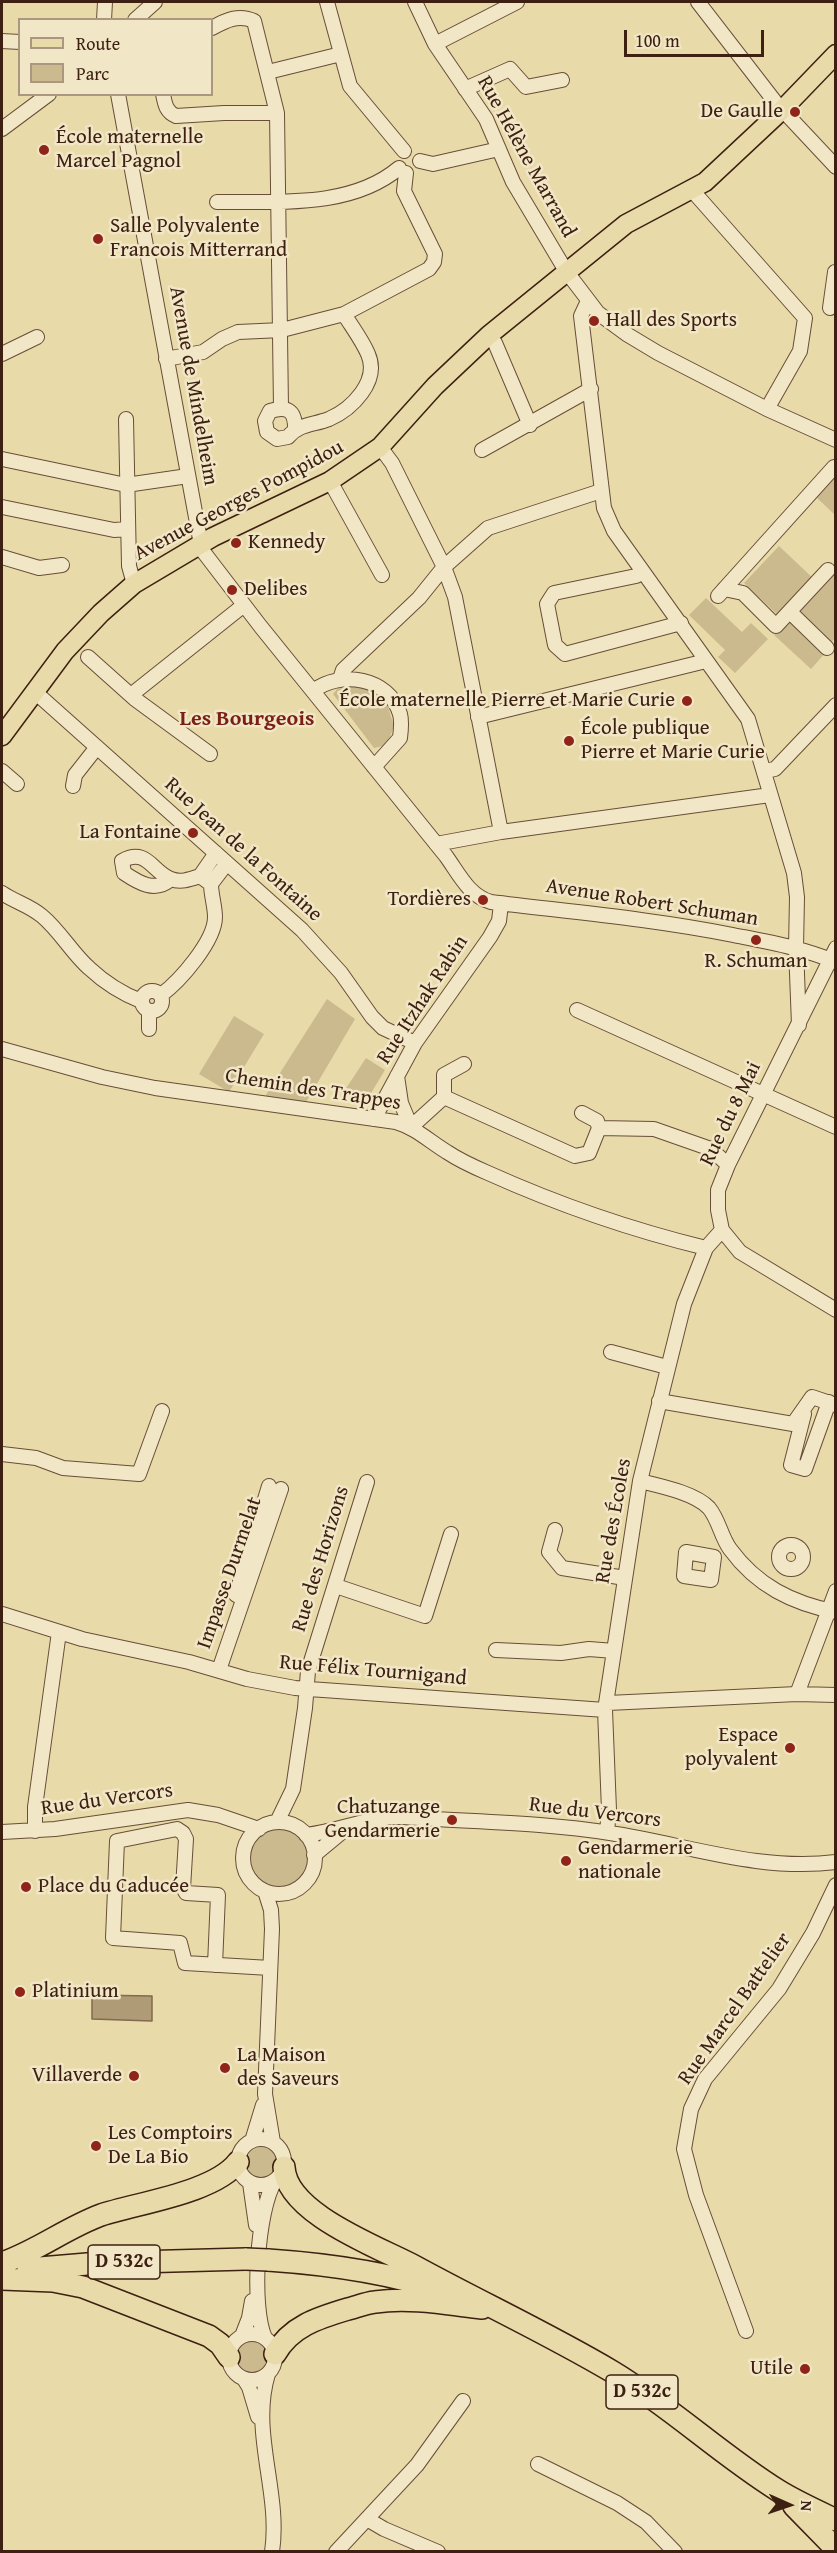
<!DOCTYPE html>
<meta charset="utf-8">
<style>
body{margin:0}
#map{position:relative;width:837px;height:2553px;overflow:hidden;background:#e9daa9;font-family:"Gentium Book Plus",serif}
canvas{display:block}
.frame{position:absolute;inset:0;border:3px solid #3d2012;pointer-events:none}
.legend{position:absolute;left:18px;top:18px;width:195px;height:78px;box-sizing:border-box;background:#f1e7c7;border:2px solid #a9977f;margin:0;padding:8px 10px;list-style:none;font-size:18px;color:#3d2012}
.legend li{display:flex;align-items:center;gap:12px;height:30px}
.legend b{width:30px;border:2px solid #a9977f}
.north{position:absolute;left:759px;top:2475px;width:60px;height:60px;-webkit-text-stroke:4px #f1e7c7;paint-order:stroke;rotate:93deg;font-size:16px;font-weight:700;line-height:24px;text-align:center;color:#3d2012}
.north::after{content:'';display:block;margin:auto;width:21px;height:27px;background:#3d2012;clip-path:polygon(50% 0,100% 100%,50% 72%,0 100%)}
.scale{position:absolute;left:624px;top:30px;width:140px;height:27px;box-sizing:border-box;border:3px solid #3d2012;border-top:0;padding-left:8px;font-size:18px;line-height:21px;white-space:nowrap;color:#3d2012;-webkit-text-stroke:4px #f1e7c7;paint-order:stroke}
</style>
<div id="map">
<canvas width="837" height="2553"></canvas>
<div class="frame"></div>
<ul class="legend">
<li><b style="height:8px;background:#e9daa9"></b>Route</li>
<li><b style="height:16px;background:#ccba8f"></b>Parc</li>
</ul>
<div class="north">N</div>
<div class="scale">100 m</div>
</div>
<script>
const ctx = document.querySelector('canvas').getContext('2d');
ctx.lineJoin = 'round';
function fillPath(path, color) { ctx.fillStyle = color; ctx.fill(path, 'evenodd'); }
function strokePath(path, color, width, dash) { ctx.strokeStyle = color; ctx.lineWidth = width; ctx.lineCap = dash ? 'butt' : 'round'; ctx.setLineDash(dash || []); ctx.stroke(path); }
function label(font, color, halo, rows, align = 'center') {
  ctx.font = font + ' "Gentium Book Plus",serif'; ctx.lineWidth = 5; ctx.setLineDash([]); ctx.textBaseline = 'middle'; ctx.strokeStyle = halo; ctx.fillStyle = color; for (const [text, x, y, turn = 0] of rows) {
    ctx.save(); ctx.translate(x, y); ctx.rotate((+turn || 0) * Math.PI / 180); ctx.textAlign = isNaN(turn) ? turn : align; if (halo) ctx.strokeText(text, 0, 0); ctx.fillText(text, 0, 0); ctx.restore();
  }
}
const green = new Path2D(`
 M835,477V515L816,497Z
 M779,546L816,581L781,618L744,583Z
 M835,565V638L828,646L792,611Z
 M706,598L742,632L751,623L768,639L735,673L718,657L725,650L689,615Z
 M792,616L827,651L811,669L774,635Z
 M354,686L373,691L387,704L394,726L390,737L383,746L374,748L333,694L338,688Z
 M327,999L355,1019L305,1104L264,1098Z
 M234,1016L264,1034L229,1092L199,1074Z
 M366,1058L385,1070L365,1103L345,1090Z
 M250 1858a29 29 0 1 1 58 0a29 29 0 1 1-58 0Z
 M246 2163a16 16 0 1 1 32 0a16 16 0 1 1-32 0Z
 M236 2357a16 16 0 1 1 32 0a16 16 0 1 1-32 0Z`);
const water = new Path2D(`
 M92,1995L152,1996V2021L92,2019Z`);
const minor = new Path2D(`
 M327,2L350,86L404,151
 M415,2L435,44L486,119L513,182L566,271L598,313L628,335L658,353L767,409L836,440
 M698,2L776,103L836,167
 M104,20L105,2
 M135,20L155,2
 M212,28C226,20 239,14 254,21L277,113L281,408
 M2,41L20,42
 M435,44L517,2
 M268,72L341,54
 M465,89L510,69L526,87L562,80
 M118,94L202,550L261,627L446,856C459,874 469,896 491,902C572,912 653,919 733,935C768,942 803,948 836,962
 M163,94C165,104 166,112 176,116L224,113H277
 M2,129L49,94
 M420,161L433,164L499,149
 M691,189L805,318
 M217,202C277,201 350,209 399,168
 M588,301L581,316L604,508L614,531L748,719L794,873L797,897L796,948L799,1025
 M830,308L835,272
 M489,335L495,343L530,425
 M2,354L37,337
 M166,359L203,352L222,339L238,332L282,330L344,314L429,269L434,262L435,254L404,191L406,173
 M767,409L800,351L805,318
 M126,419L129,566L134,584
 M295,428C295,410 287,406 270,411L265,421L267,432L277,439L288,437C298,424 314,425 329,419C352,409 380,381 368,354C362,340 352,327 344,314
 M380,447L392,463L444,567L455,597L501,832
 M482,450L591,389
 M2,459L126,485L188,476
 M330,481L382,575
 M2,507L114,530L128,529
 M2,557L39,568L62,565
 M643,572L636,576L554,593L547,604L555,645L565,654L681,623
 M724,589L743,593L776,626L828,570
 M718,596L834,467
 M790,612L827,648
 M88,657L135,699L210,754
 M340,679L343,670L419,598L444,567L488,528L601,491
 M313,691C340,670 389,677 400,714C402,721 401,730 400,738L374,767
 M35,692L302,930L341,973L372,1017L383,1028L415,1043
 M131,695L244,605
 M478,717L706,661
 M2,771L17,784
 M764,771L775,769L836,705
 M73,786L75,775L97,747
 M436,844L501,832L770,795
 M216,853L200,876L211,884L227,863
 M171,879C155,893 139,883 124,873L122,861C147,847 152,872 171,879C181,883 191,879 200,876
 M2,893C15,902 29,905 42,916C60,931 72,953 89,968C104,982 123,994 141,1001
 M836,948L728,1165L718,1190V1210L722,1230L740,1252L836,1310
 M142 1001a10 10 0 1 1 20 0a10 10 0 1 1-20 0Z
 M161,995C180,981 215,941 215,917C215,906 211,895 211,884
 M577,1010L836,1127
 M149,1011V1029
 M2,1049L102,1077L155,1088L396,1122C416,1128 429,1141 447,1152C459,1160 474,1167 488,1173C557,1204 632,1230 706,1248
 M397,1076L401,1103L411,1127L444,1097
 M444,1097L575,1156L589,1153L599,1128L654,1129L711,1149L728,1165
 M444,1097V1075L464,1064
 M582,1113L597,1121L599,1128
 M374,1119L415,1043L490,937L499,921L501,904
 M611,1352L667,1367
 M659,1401L793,1424L812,1397L836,1405
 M804,1414L791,1465L805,1469L829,1402
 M2,1454L36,1458L63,1468L139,1474L162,1411
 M640,1481C660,1486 695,1493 709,1508C719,1520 721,1537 730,1549C757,1586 792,1603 836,1612
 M555,1530L549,1552L562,1568L625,1578
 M779 1557a12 12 0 1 1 24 0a12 12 0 1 1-24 0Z
 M686,1552L714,1557L711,1580L684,1576Z
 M336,1586L425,1616L451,1534
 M236,1595L269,1486
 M2,1614L82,1639L189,1662L247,1679L295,1688L605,1710
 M496,1650L561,1653L589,1649L614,1651
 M219,1670L281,1489
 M797,1694L836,1591
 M608,1703L797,1694L836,1695
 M277,1822L293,1789L305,1708L308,1671L367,1482
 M243 1858a36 36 0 1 1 72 0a36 36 0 1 1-72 0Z
 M35,1831V1807L59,1632
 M2,1832L55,1829L188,1810L218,1815L259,1829
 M607,1832L609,1810L605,1710L640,1481L684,1304L706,1248L722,1230
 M306,1835C340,1831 370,1816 404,1817C472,1822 542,1822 610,1833C684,1844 759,1872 836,1862
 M314,1855L343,1831
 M265,1891L271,1910L272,1929L265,2094L273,2142
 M215,1965L218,1895L186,1893L183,1888L186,1839L183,1833L177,1829L117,1841L113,1938L180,1943L185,1963L270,1968
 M238 2162a23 23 0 1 1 46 0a23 23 0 1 1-46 0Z
 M252,2141L263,2105
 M250,2183L256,2225
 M746,2331L696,2195L684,2149L691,2109L705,2079L779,1989L813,1933L836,1885
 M229 2357a23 23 0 1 1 46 0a23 23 0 1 1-46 0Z
 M242,2336L249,2318L252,2301
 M265,2338C251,2307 257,2210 275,2181
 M268,2374C250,2433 281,2492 272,2552
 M244,2379L249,2387L258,2417
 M538,2464L617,2503L646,2522L675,2552
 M367,2519L384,2529L438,2552
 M336,2552L417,2465L463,2401`);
const major = new Path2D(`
 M2,736L65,651L101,613L134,584L213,537L330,481L380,447L435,386L489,335L626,224L705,182L782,110L836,54`);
const highway = new Path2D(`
 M284,2167C286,2214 381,2248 416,2267C482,2303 549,2334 613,2372C671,2407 721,2455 779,2491C797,2502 817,2511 836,2520
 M268,2260C326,2264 388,2272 443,2291
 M2,2263C37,2251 66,2228 101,2215C137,2203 214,2193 238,2162
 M28,2269L99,2263L246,2259
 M2,2279L53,2281L83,2287L209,2336L220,2344L229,2357
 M275,2354C291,2326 318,2318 348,2309C356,2307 366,2303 375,2302C410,2297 447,2304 482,2308
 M794,2506L836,2549`);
const highwayBridge = new Path2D(`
 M246,2259L268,2260`);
const markers = [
 [795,112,6,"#8f2418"],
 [44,150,6,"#8f2418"],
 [98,239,6,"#8f2418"],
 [594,321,6,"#8f2418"],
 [236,543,6,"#8f2418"],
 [232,590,6,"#8f2418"],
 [687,701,6,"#8f2418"],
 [569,741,6,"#8f2418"],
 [193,833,6,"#8f2418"],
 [483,900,6,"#8f2418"],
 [756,940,6,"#8f2418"],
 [790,1748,6,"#8f2418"],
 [452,1820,6,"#8f2418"],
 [566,1861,6,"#8f2418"],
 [26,1887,6,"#8f2418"],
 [20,1992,6,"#8f2418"],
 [225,2068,6,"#8f2418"],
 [134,2076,6,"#8f2418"],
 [96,2146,6,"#8f2418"],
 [805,2369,6,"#8f2418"]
];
const shields = [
 [124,2262,72],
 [642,2392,72]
];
const shieldNames = [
 ["D 532c",124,2262],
 ["D 532c",642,2392]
];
const poiNames = [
 ["De Gaulle",783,112,"right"],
 ["École maternelle",56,138],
 ["Marcel Pagnol",56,162],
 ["Salle Polyvalente",110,227],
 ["Francois Mitterrand",110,251],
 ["Hall des Sports",606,321],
 ["Kennedy",248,543],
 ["Delibes",244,590],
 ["École maternelle Pierre et Marie Curie",675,701,"right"],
 ["École publique",581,729],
 ["Pierre et Marie Curie",581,753],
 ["La Fontaine",181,833,"right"],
 ["Tordières",471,900,"right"],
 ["R. Schuman",756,962,"center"],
 ["Espace",778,1736,"right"],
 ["polyvalent",778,1760,"right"],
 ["Chatuzange",440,1808,"right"],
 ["Gendarmerie",440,1832,"right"],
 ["Gendarmerie",578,1849],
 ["nationale",578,1873],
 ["Place du Caducée",38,1887],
 ["Platinium",32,1992],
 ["La Maison",237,2056],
 ["des Saveurs",237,2080],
 ["Villaverde",122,2076,"right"],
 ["Les Comptoirs",108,2134],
 ["De La Bio",108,2158],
 ["Utile",793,2369,"right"]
];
const streetNames = [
 ["Rue Hélène Marrand",526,157,61],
 ["Avenue de Mindelheim",193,386,80],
 ["Avenue Georges Pompidou",239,501,-28],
 ["Rue Jean de la Fontaine",243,850,42],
 ["Avenue Robert Schuman",652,903,9],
 ["Rue Itzhak Rabin",423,1000,-57],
 ["Chemin des Trappes",313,1090,9],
 ["Rue du 8 Mai",731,1114,-64],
 ["Rue des Écoles",614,1521,-80],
 ["Rue des Horizons",321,1559,-73],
 ["Impasse Durmelat",230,1573,-71],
 ["Rue Félix Tournigand",373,1671,5],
 ["Rue du Vercors",107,1800,-8],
 ["Rue du Vercors",595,1813,7],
 ["Rue Marcel Battelier",735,2009,-55]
];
const neighbourhoodNames = [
 ["Les Bourgeois",247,719]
];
fillPath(green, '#ccba8f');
fillPath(water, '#af9b76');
strokePath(water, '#816a4e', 1.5);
strokePath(minor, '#684e38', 16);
strokePath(major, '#3d2012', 21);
strokePath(highway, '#3d2012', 24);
strokePath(minor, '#f1e7c7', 14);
strokePath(major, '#e9daa9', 18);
strokePath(highway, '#e9daa9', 21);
strokePath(highwayBridge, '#3d2012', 24, []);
strokePath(highwayBridge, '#e9daa9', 21);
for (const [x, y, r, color] of markers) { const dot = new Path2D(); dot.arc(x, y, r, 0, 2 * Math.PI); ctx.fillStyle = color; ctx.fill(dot); strokePath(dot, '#f1e7c7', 2); }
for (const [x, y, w] of shields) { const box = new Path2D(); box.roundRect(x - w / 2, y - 17, w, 34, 4.5); ctx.fillStyle = '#f1e7c7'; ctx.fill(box); strokePath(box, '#3d2012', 1.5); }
label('bold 20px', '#3d2012', null, shieldNames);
label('21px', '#3d2012', '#f1e7c7', poiNames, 'left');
label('21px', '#3d2012', '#f1e7c7', streetNames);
label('bold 22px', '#7a1f14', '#f1e7c7', neighbourhoodNames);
</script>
